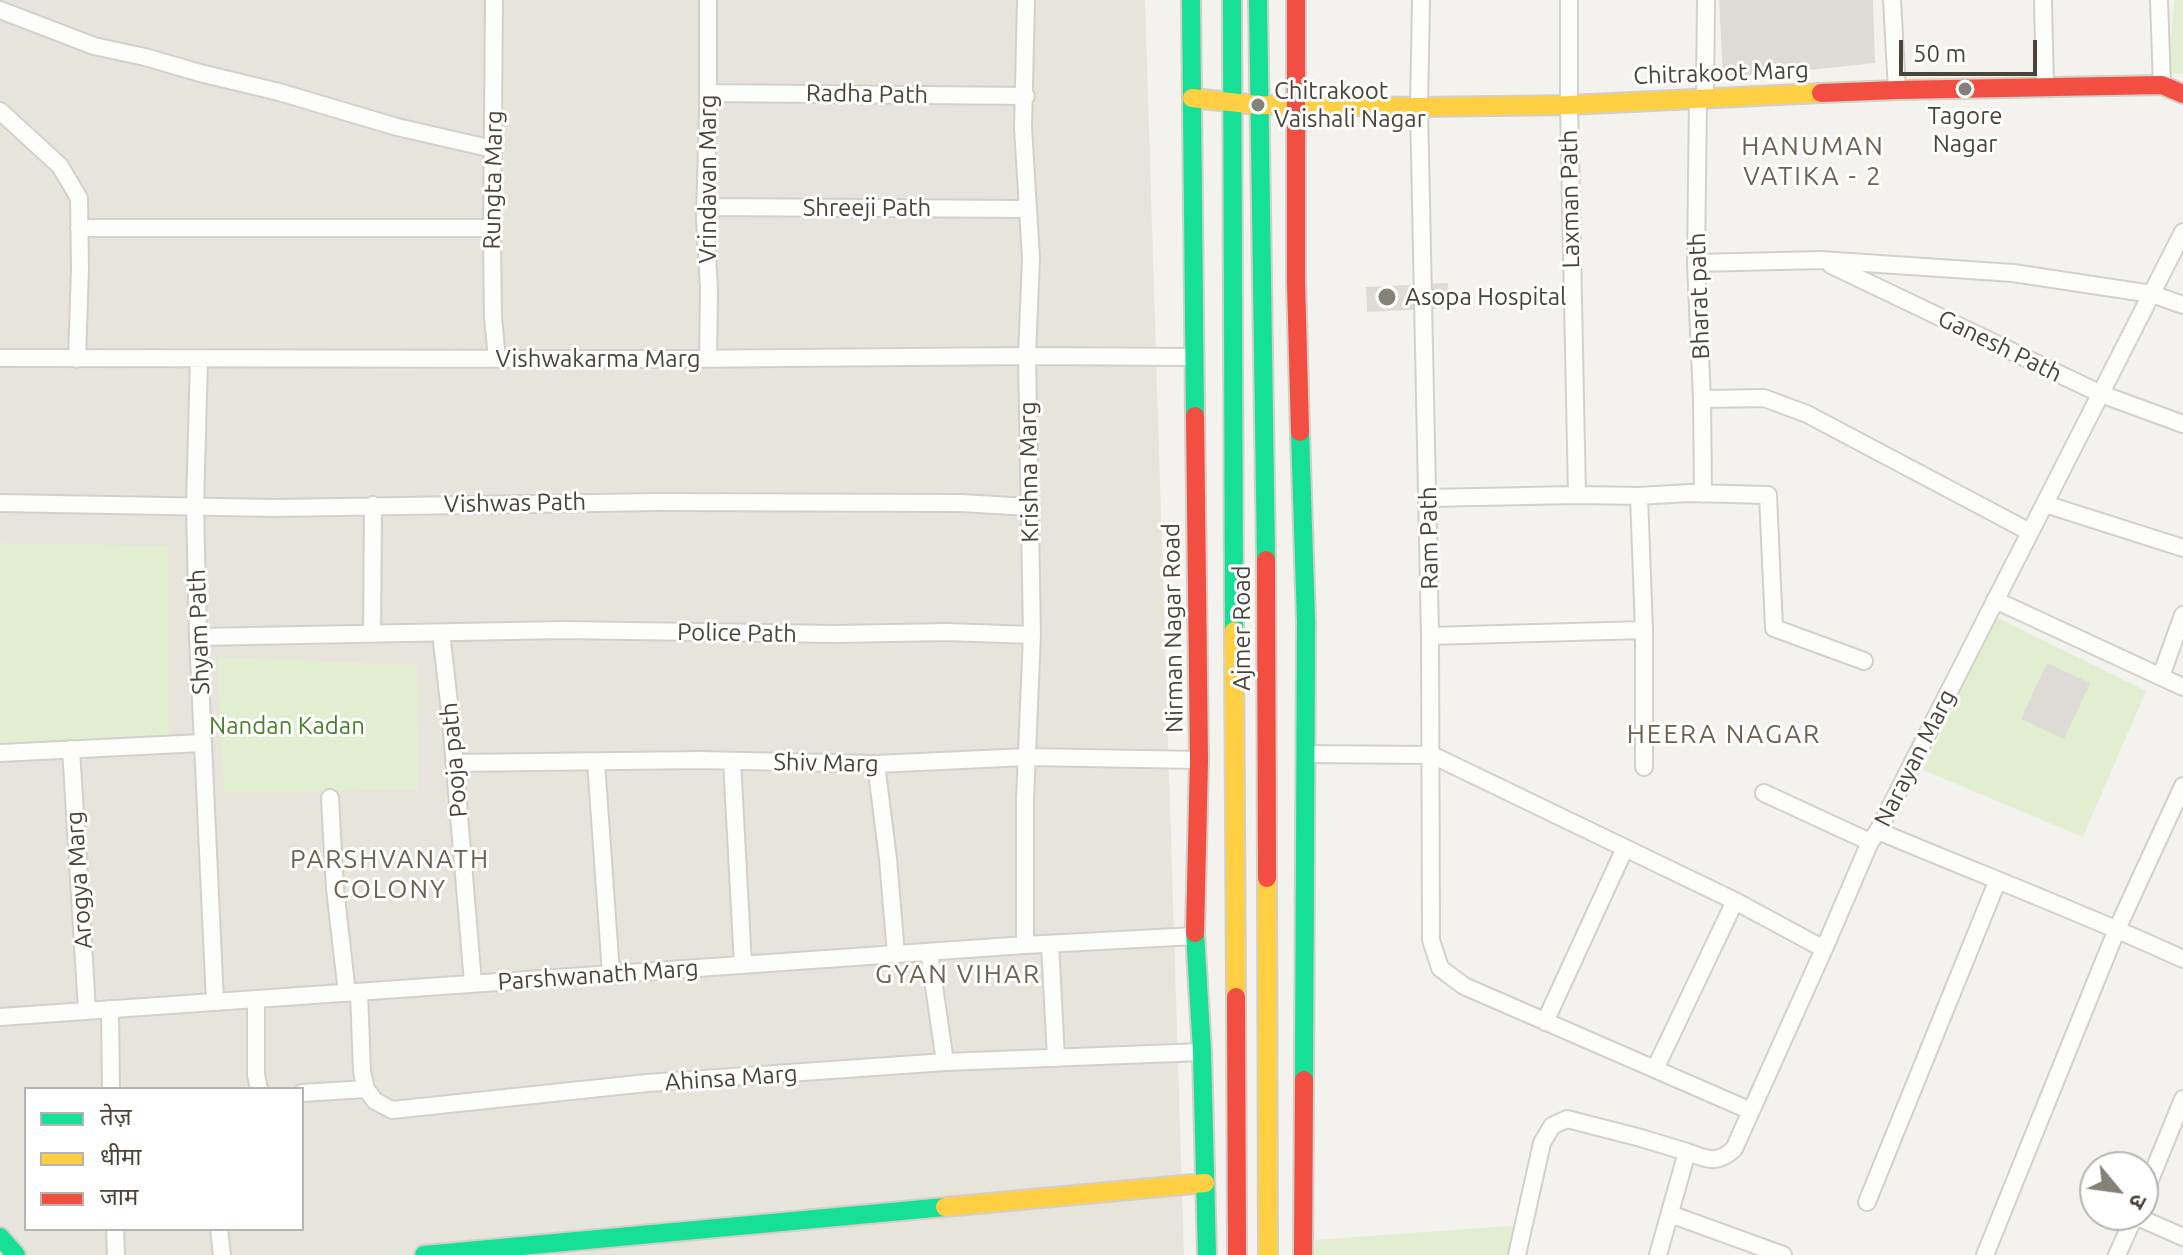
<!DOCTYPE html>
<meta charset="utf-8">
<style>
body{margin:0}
#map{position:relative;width:2183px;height:1255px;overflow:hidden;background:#f4f2ee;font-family:Ubuntu,"Noto Sans Devanagari",sans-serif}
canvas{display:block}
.legend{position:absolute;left:24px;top:1087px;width:280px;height:144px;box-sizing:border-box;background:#fff;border:2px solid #b7b4b0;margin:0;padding:10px 14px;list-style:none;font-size:24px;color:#4b4439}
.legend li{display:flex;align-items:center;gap:16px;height:40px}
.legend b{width:40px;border:2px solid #b7b4b0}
.north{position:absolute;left:2079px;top:1151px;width:80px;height:80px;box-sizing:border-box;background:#fff;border:2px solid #b7b4b0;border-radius:50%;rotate:119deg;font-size:22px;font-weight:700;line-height:32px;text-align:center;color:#4b4439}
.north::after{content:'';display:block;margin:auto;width:28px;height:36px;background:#868178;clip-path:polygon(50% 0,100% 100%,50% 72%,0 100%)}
.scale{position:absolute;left:1899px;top:40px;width:138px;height:36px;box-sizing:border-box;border:4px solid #4b4439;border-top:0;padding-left:10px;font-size:24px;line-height:28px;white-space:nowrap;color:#4b4439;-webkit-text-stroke:6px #fff;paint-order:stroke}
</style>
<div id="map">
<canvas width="2183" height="1255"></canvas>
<ul class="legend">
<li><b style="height:10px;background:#16e098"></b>तेज़</li>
<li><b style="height:10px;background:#ffcf43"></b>धीमा</li>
<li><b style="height:10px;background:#f24e42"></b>जाम</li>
</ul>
<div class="north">उ</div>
<div class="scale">50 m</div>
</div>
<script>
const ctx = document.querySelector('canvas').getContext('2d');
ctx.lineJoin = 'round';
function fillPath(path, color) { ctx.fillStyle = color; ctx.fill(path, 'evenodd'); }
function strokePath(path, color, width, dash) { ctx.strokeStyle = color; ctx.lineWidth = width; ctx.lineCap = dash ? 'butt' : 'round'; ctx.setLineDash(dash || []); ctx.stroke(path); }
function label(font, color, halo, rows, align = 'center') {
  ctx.font = font + ' Ubuntu,sans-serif'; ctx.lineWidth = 6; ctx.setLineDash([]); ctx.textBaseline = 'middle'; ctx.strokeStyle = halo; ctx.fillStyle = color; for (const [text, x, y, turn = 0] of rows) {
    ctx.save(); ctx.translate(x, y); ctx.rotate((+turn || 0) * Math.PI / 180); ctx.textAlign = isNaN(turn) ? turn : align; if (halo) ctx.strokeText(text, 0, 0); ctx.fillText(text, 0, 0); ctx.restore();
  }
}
const residential = new Path2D(`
 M0,0H1145L1184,1255H0ZM26,1089H302V1229H26Z`);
const green = new Path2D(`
 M2174,0H2183V74L2168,73Z
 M0,543L168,546L169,738L0,746Z
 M1996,617L2146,691L2083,837L1923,770Z
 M217,657L417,665L418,790L224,793Z
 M1524,1225L1516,1255H1314L1315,1240Z`);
const building = new Path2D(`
 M1719,0H1873L1875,63L1772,74L1723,76Z
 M1448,283L1449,308L1367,312L1366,287Z
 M2047,663L2090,683L2064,739L2021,719Z`);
const street = new Path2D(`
 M494,0L492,242L493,317L497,359
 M1421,0L1419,107L1430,636L1431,940L1440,968L1464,986L1751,1111
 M1569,0V105L1577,495
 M1892,0L1897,90
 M2043,0L2045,88
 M2159,0L2162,85
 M0,10L94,46L145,57L200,73L279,92L397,127L493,149
 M708,93L1026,96
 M1698,99L1696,263L1702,399L1703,494
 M1705,99L1706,0
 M0,111L60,166L79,198L80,268L77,359
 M706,207L1028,209
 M79,228H492
 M1696,263L1821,260L2013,273L2152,294L2183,305
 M1831,265L2101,394L2183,424
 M0,358L671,359L1027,356L1195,357
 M199,359L195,507L198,637L215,1002
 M708,359L709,289L705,218L708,111V0
 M1702,399L1764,398L1807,414L2030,532
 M1428,498L1577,495L1639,496L1689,493L1768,495L1774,628L1864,661
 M0,503L275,508L657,502L961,503L1029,507
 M2045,504L2183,548
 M1995,600L2183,687
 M1644,630V767
 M441,633L451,720L473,983
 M372,634L373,505
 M1430,636L1644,630L1639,496
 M198,637L563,630L836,634L947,632L1032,635
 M2161,676L2183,615
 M71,749L87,1010
 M0,753L202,743
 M1305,754L1432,755L1735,901L1824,949
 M732,761L743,965
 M596,762L611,974
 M454,763L700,760L876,764L1027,757L1199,760
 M876,764L888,859L896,954
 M1764,793L1870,842
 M330,798L335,889L347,993
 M1878,831C1980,874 2083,913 2183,959
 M1050,944L1056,1058
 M1025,945V799L1032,635L1027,356L1031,258L1023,128L1026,0
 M929,952L945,1062
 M359,992L362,1072L366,1089L375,1101L392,1110L647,1083L945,1062L1202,1052
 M256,999V1075L259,1089
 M110,1009L111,1089
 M0,1017L1025,945L1195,936
 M1545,1022L1625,848
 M1655,1069L1735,901
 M302,1093L366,1089
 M2143,1197L2183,1099
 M1867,1202L1997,882
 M1670,1214L1783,1255
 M2135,1216L2183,1237
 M115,1229L116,1255
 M219,1229L222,1255
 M1517,1255L1542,1143L1552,1126L1567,1119L1641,1138L1687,1152
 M1658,1255L1687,1152C1707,1159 1716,1165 1734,1149L1824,949L1870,842L1878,831L2183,232
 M1985,1255L2117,929L2183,786
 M2117,1255L2135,1215`);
const fast = new Path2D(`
 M1191,0L1195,416
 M1232,0L1234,631
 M1258,0L1266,560
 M1300,432L1306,622L1304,1080
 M1195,933L1202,1052L1207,1255
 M0,1237L16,1255
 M424,1255L945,1207`);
const slow = new Path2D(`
 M1192,98L1258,105L1419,107L1569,105L1821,93
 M1234,631L1236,997
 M1267,878L1268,1255
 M945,1207L1205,1183`);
const jam = new Path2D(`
 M1296,0V281L1300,432
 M1821,93L1897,90L2162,85L2183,94
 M1266,560L1267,878
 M1195,933L1199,760L1195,416
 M1236,997L1237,1255
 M1303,1255L1304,1080`);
const markers = [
 [1965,89,8,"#868178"],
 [1258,105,8,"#868178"],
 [1387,297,10,"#868178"]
];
const streetNames = [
 ["Chitrakoot Marg",1721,73,-2],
 ["Radha Path",867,94,1],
 ["Vrindavan Marg",708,179,-90],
 ["Rungta Marg",493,180,-89],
 ["Laxman Path",1570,199,-91],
 ["Shreeji Path",867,208],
 ["Bharat path",1699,296,-92],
 ["Ganesh Path",2000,346,26],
 ["Vishwakarma Marg",598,359],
 ["Krishna Marg",1029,472,-91],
 ["Vishwas Path",515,503,-1],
 ["Ram Path",1429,538,-91],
 ["Nirman Nagar Road",1173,628,-91],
 ["Ajmer Road",1242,628,-90],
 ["Shyam Path",199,632,-92],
 ["Police Path",737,633,1],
 ["Narayan Marg",1915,758,-63],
 ["Pooja path",454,760,-95],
 ["Shiv Marg",826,763,1],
 ["Arogya Marg",79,880,-94],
 ["Parshwanath Marg",598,975,-4],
 ["Ahinsa Marg",731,1078,-4]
];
const poiNames = [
 ["Chitrakoot",1274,91],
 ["Vaishali Nagar",1274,119],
 ["Tagore",1965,116,"center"],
 ["Nagar",1965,144,"center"],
 ["Asopa Hospital",1405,297]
];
const parkNames = [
 ["Nandan Kadan",287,726]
];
const neighbourhoodNames = [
 ["HANUMAN",1813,146],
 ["VATIKA - 2",1813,176],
 ["HEERA NAGAR",1724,734],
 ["PARSHVANATH",390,859],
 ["COLONY",390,889],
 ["GYAN VIHAR",958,974]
];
fillPath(residential, '#e7e4dc');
fillPath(green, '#e1eecf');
fillPath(building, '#dedbd6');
strokePath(street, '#d2d0cb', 20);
strokePath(fast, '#d3cfc5', 22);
strokePath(slow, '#d3cfc5', 22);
strokePath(jam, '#d3cfc5', 22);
strokePath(street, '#fdfdfc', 16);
strokePath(fast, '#16e098', 18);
strokePath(slow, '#ffcf43', 18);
strokePath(jam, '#f24e42', 18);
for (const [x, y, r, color] of markers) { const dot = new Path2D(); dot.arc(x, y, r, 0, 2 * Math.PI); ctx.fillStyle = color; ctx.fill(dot); strokePath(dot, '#fff', 3); }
label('24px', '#4b4439', '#fff', streetNames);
label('24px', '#4b4439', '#fff', poiNames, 'left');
label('24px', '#4a7f2a', '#fff', parkNames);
ctx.letterSpacing = '2px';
label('26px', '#6e6250', '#fff', neighbourhoodNames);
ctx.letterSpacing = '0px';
</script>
